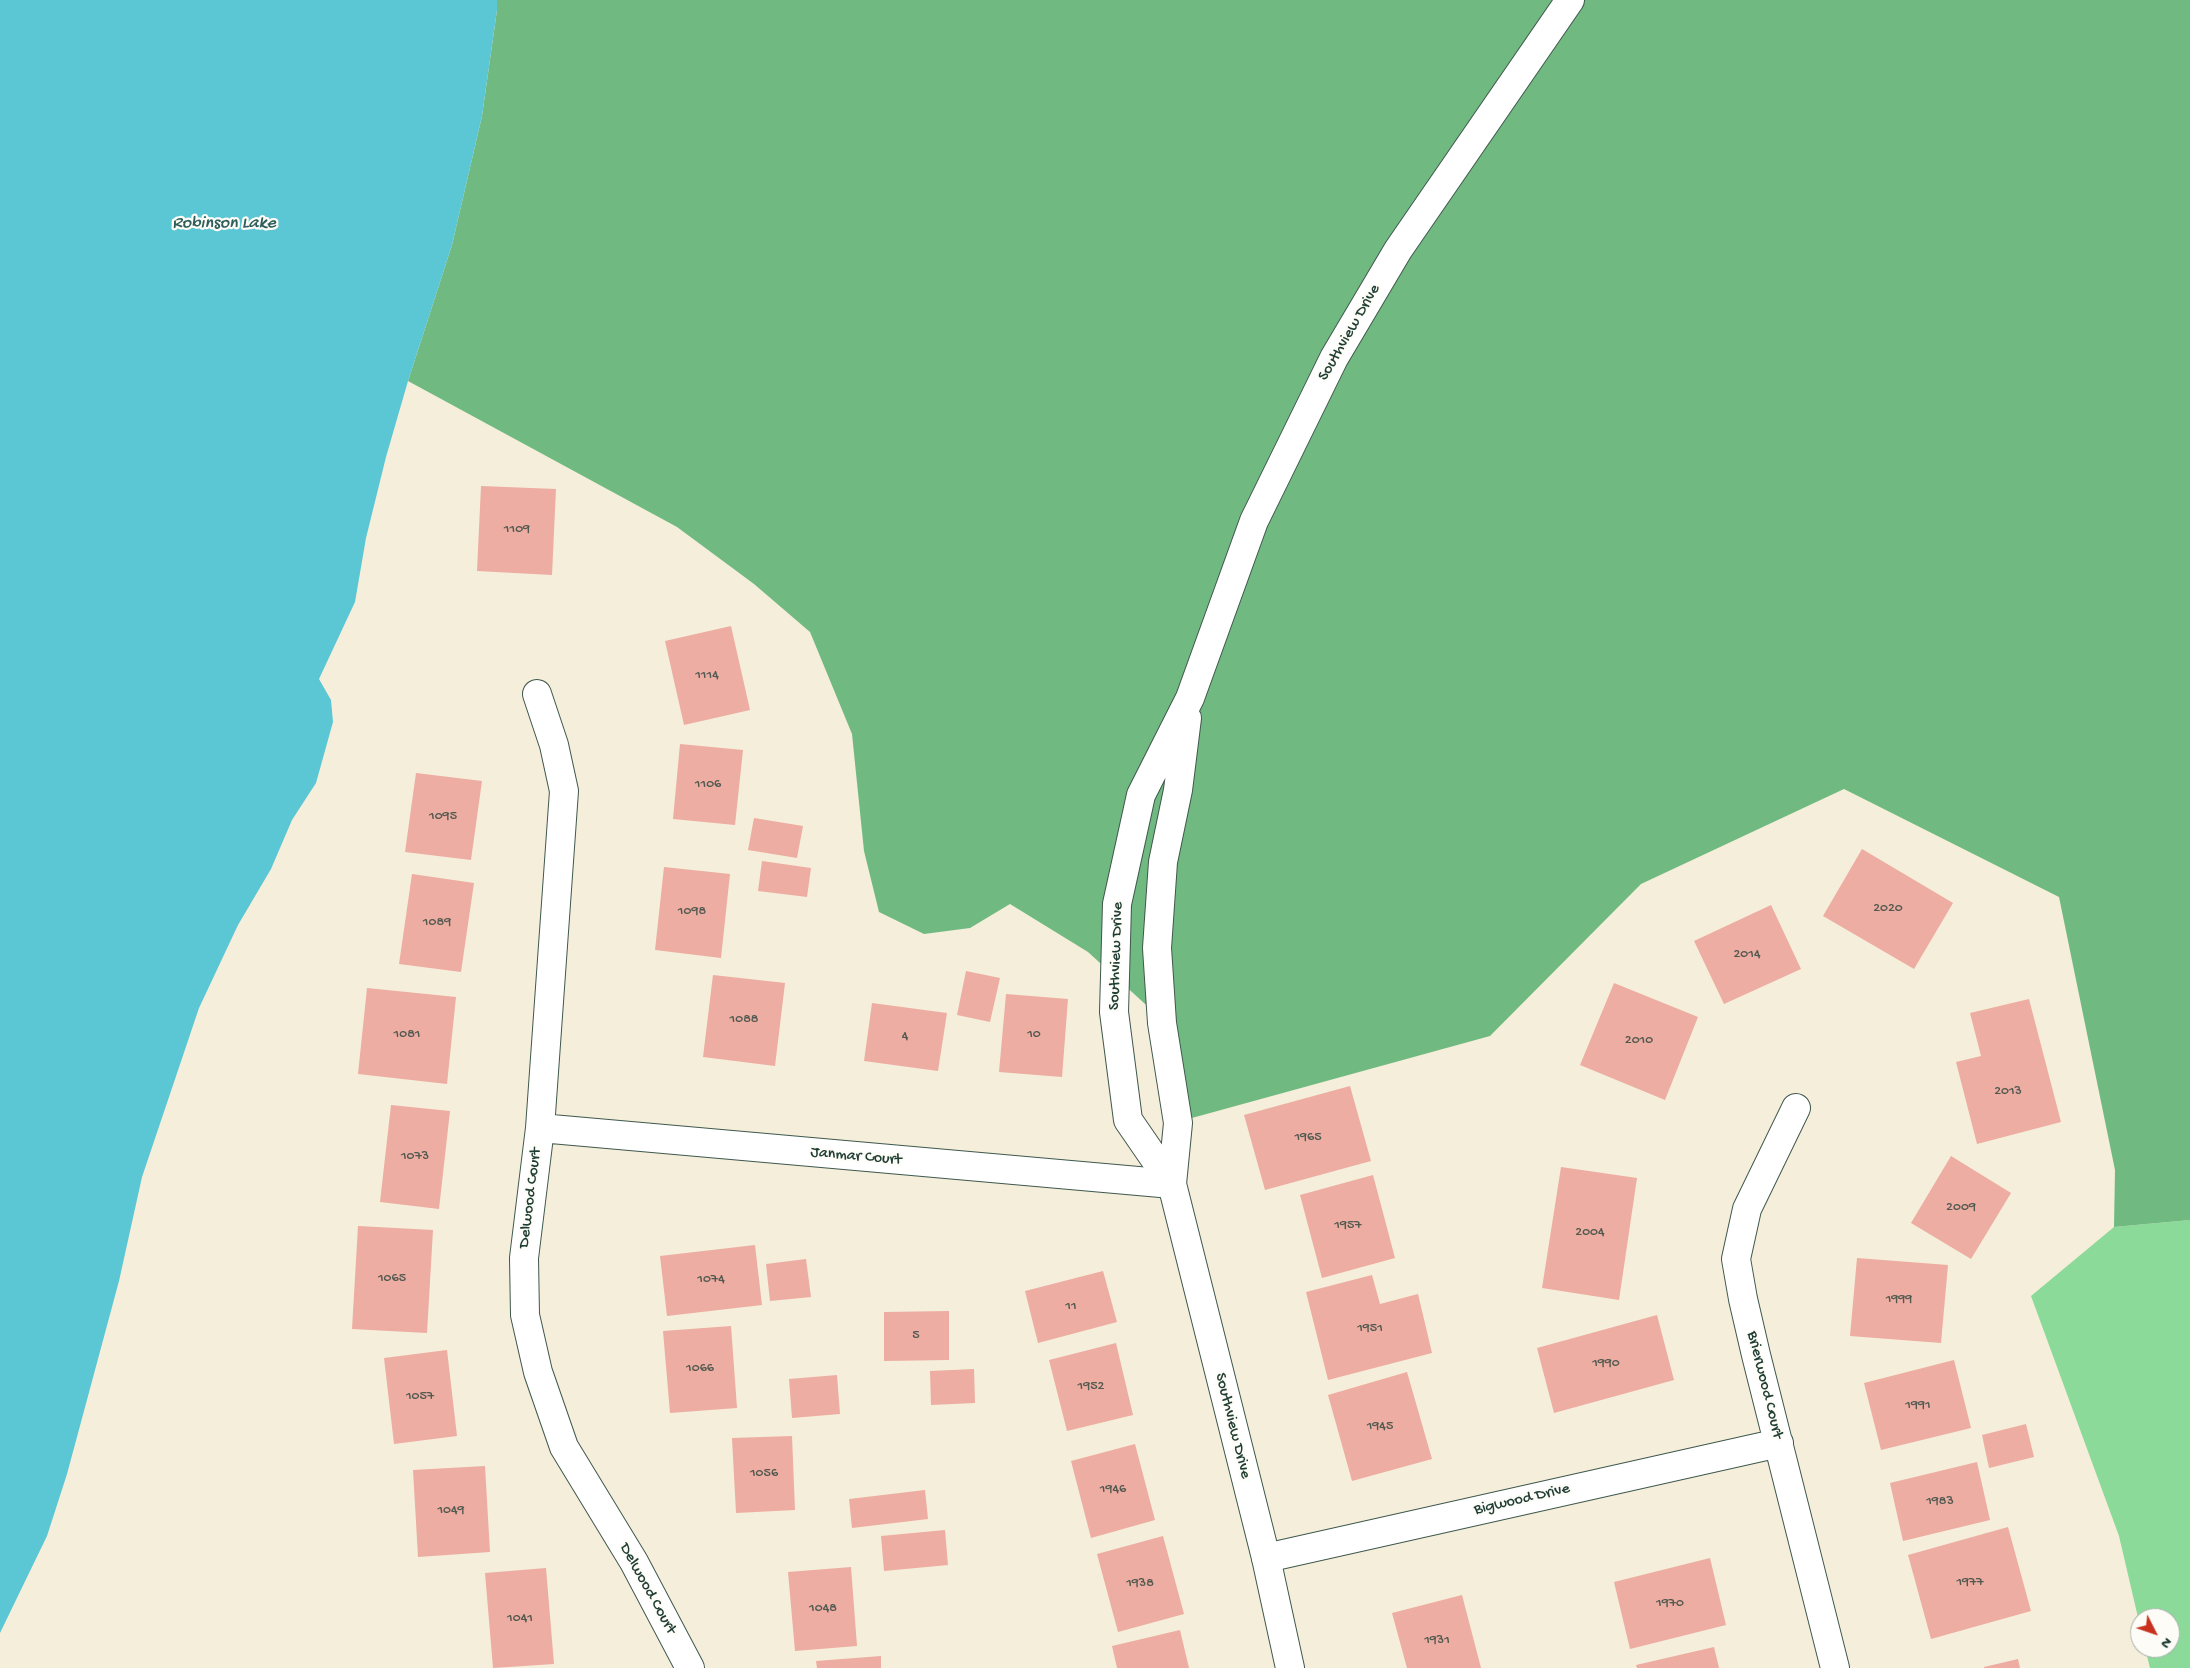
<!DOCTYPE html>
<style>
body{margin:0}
#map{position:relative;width:2190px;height:1668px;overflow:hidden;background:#f5eeda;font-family:"Gochi Hand",sans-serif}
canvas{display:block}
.north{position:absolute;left:2130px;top:1608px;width:50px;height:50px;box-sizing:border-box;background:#fdfcf7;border:1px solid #a4b0a9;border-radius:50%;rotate:131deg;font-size:14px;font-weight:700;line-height:20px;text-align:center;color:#1f3d34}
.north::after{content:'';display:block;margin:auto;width:18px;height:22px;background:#c8321e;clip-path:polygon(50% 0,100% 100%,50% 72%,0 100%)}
</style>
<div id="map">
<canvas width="2190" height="1668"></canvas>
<div class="north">N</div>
</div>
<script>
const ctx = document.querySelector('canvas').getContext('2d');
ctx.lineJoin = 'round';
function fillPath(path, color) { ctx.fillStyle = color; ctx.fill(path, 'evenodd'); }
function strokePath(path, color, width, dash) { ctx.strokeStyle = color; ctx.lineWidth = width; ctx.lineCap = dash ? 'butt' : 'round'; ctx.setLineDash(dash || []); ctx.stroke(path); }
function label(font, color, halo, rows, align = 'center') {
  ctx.font = font + ' "Gochi Hand",sans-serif'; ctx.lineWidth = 4.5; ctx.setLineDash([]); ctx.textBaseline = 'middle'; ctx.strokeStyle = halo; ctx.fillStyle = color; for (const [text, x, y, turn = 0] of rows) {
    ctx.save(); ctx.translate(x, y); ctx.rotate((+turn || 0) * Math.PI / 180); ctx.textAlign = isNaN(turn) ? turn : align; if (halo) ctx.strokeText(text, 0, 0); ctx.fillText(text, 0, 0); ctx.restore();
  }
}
const green = new Path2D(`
 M2190,1220V1668H2150L2145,1648H2170V1618H2140V1626L2119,1536L2031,1296L2114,1227Z`);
const forest = new Path2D(`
 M497,0H2190V1220L2114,1227L2115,1170L2059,897L1844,789L1641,884L1490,1036L1181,1121L1166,1023L1088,952L1010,904L970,928L924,934L879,912L864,851L852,734L810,632L754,584L677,527L408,381L452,245L482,116L497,10Z`);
const water = new Path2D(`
 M0,0H497V10L482,116L452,245L408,381L386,457L366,538L355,602L319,679L331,700L333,722L316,783L292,820L271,869L238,925L199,1008L142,1177L119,1281L67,1474L47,1536L0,1633Z`);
const building = new Path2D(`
 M481,486L556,489L552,575L477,571Z
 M731,626L750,710L684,725L665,641Z
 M680,744L743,750L735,825L673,819Z
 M416,773L482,781L471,860L405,852Z
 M754,818L803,826L797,858L748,850Z
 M1862,849L1953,903L1914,969L1823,916Z
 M762,861L811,868L807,897L758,891Z
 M664,867L730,874L721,958L655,950Z
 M412,874L474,883L461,972L399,964Z
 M1771,905L1801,969L1724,1004L1694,941Z
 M966,971L1000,978L990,1022L957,1015Z
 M713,975L785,983L775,1066L703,1057Z
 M1614,983L1698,1017L1665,1100L1580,1065Z
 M367,988L456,997L447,1084L358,1074Z
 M1006,994L1068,999L1062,1077L999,1072Z
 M2029,999L2061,1122L1977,1144L1956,1062L1981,1056L1970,1013Z
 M872,1003L947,1013L938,1071L864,1061Z
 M1350,1086L1371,1161L1265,1190L1244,1115Z
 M391,1105L450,1111L439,1209L380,1202Z
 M1951,1156L2011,1193L1971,1259L1911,1223Z
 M1561,1167L1637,1178L1619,1300L1542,1288Z
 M1373,1175L1395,1258L1322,1278L1300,1195Z
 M358,1226L433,1230L427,1333L352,1329Z
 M755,1245L762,1305L667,1316L660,1256Z
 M1857,1258L1948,1265L1941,1343L1850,1336Z
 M806,1259L811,1297L770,1301L766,1264Z
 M1103,1271L1117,1322L1038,1343L1025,1291Z
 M1372,1275L1380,1304L1418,1294L1432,1353L1328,1380L1306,1292Z
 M949,1311V1360L884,1361V1312Z
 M1657,1315L1674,1380L1554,1413L1537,1348Z
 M731,1326L737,1408L670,1413L663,1331Z
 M1116,1343L1133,1415L1067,1431L1049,1360Z
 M447,1350L457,1436L394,1444L384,1358Z
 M1954,1360L1971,1428L1881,1450L1864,1383Z
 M974,1369L975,1403L931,1405L930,1371Z
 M1407,1372L1432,1459L1352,1481L1328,1395Z
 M837,1375L840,1414L792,1418L789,1379Z
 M2026,1424L2034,1457L1989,1468L1982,1435Z
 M792,1436L795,1510L736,1513L732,1438Z
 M1135,1444L1155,1520L1091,1538L1071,1461Z
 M1977,1462L1990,1520L1903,1541L1890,1483Z
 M485,1466L490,1552L418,1557L413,1470Z
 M925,1490L928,1519L852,1528L849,1499Z
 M2008,1527L2031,1611L1931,1639L1908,1555Z
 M945,1530L948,1565L884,1571L881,1536Z
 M1163,1536L1184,1614L1118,1632L1097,1554Z
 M1710,1558L1726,1625L1630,1649L1614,1582Z
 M851,1567L857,1646L795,1651L788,1572Z
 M546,1568L554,1664L493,1668L485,1573Z
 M1462,1595L1481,1668H1407L1392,1613Z
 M1180,1630L1189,1668H1117L1112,1646Z
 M1714,1647L1719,1668H1637L1636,1665Z
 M881,1656V1668H817L816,1661Z
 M2018,1659L2020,1668H1984V1667Z`);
const minor = new Path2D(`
 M537,694L554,745L564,791L540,1128L524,1258L525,1315L538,1372L564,1447L634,1562L690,1668
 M1796,1108L1747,1209L1736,1259L1743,1299L1756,1355L1835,1668
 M540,1128L1172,1184
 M1266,1558L1779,1443`);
const tertiary = new Path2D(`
 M1187,718L1178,790L1163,862L1157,948L1162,1023L1178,1123L1172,1184L1266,1558L1290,1668
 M1172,1184L1128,1120L1114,1012L1117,904L1141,795L1190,698L1254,521L1334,358L1398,250L1570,0`);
const numberNames = [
 ["1109",517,530],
 ["1114",707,676],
 ["1106",708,785],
 ["1095",443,817],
 ["2020",1888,909],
 ["1098",692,912],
 ["1089",437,923],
 ["2014",1747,955],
 ["1088",744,1020],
 ["1081",407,1035],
 ["10",1034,1035],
 ["4",905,1037],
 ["2010",1639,1041],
 ["2013",2008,1092],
 ["1965",1308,1138],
 ["1073",415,1157],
 ["2009",1961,1208],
 ["1957",1348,1226],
 ["2004",1590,1233],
 ["1065",392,1279],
 ["1074",711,1280],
 ["1999",1899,1300],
 ["11",1071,1307],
 ["1951",1370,1329],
 ["5",916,1336],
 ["1990",1606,1364],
 ["1066",700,1369],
 ["1952",1091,1387],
 ["1057",420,1397],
 ["1991",1918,1406],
 ["1945",1380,1427],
 ["1056",764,1474],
 ["1946",1113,1490],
 ["1983",1940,1502],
 ["1049",451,1511],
 ["1977",1970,1583],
 ["1938",1140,1584],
 ["1970",1670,1604],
 ["1048",823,1609],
 ["1041",520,1619],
 ["1931",1437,1641]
];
const streetNames = [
 ["Southview Drive",1350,333,-60],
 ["Southview Drive",1117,956,-88],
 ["Janmar Court",856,1157,5],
 ["Delwood Court",531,1198,-83],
 ["Brierwood Court",1764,1385,76],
 ["Southview Drive",1232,1426,76],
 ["Bigwood Drive",1522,1500,-13],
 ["Delwood Court",647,1589,61]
];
const waterNames = [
 ["Robinson Lake",224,224]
];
fillPath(green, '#8bda99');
fillPath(forest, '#70ba81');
fillPath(water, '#5bc6d4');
fillPath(building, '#edada2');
strokePath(minor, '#3f584d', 30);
strokePath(tertiary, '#3f584d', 30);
strokePath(minor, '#fff', 28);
strokePath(tertiary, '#fff', 28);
label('14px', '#525950', null, numberNames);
label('16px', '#1f3d34', '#fdfcf7', streetNames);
label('italic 18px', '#2e5f5c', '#fdfcf7', waterNames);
</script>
